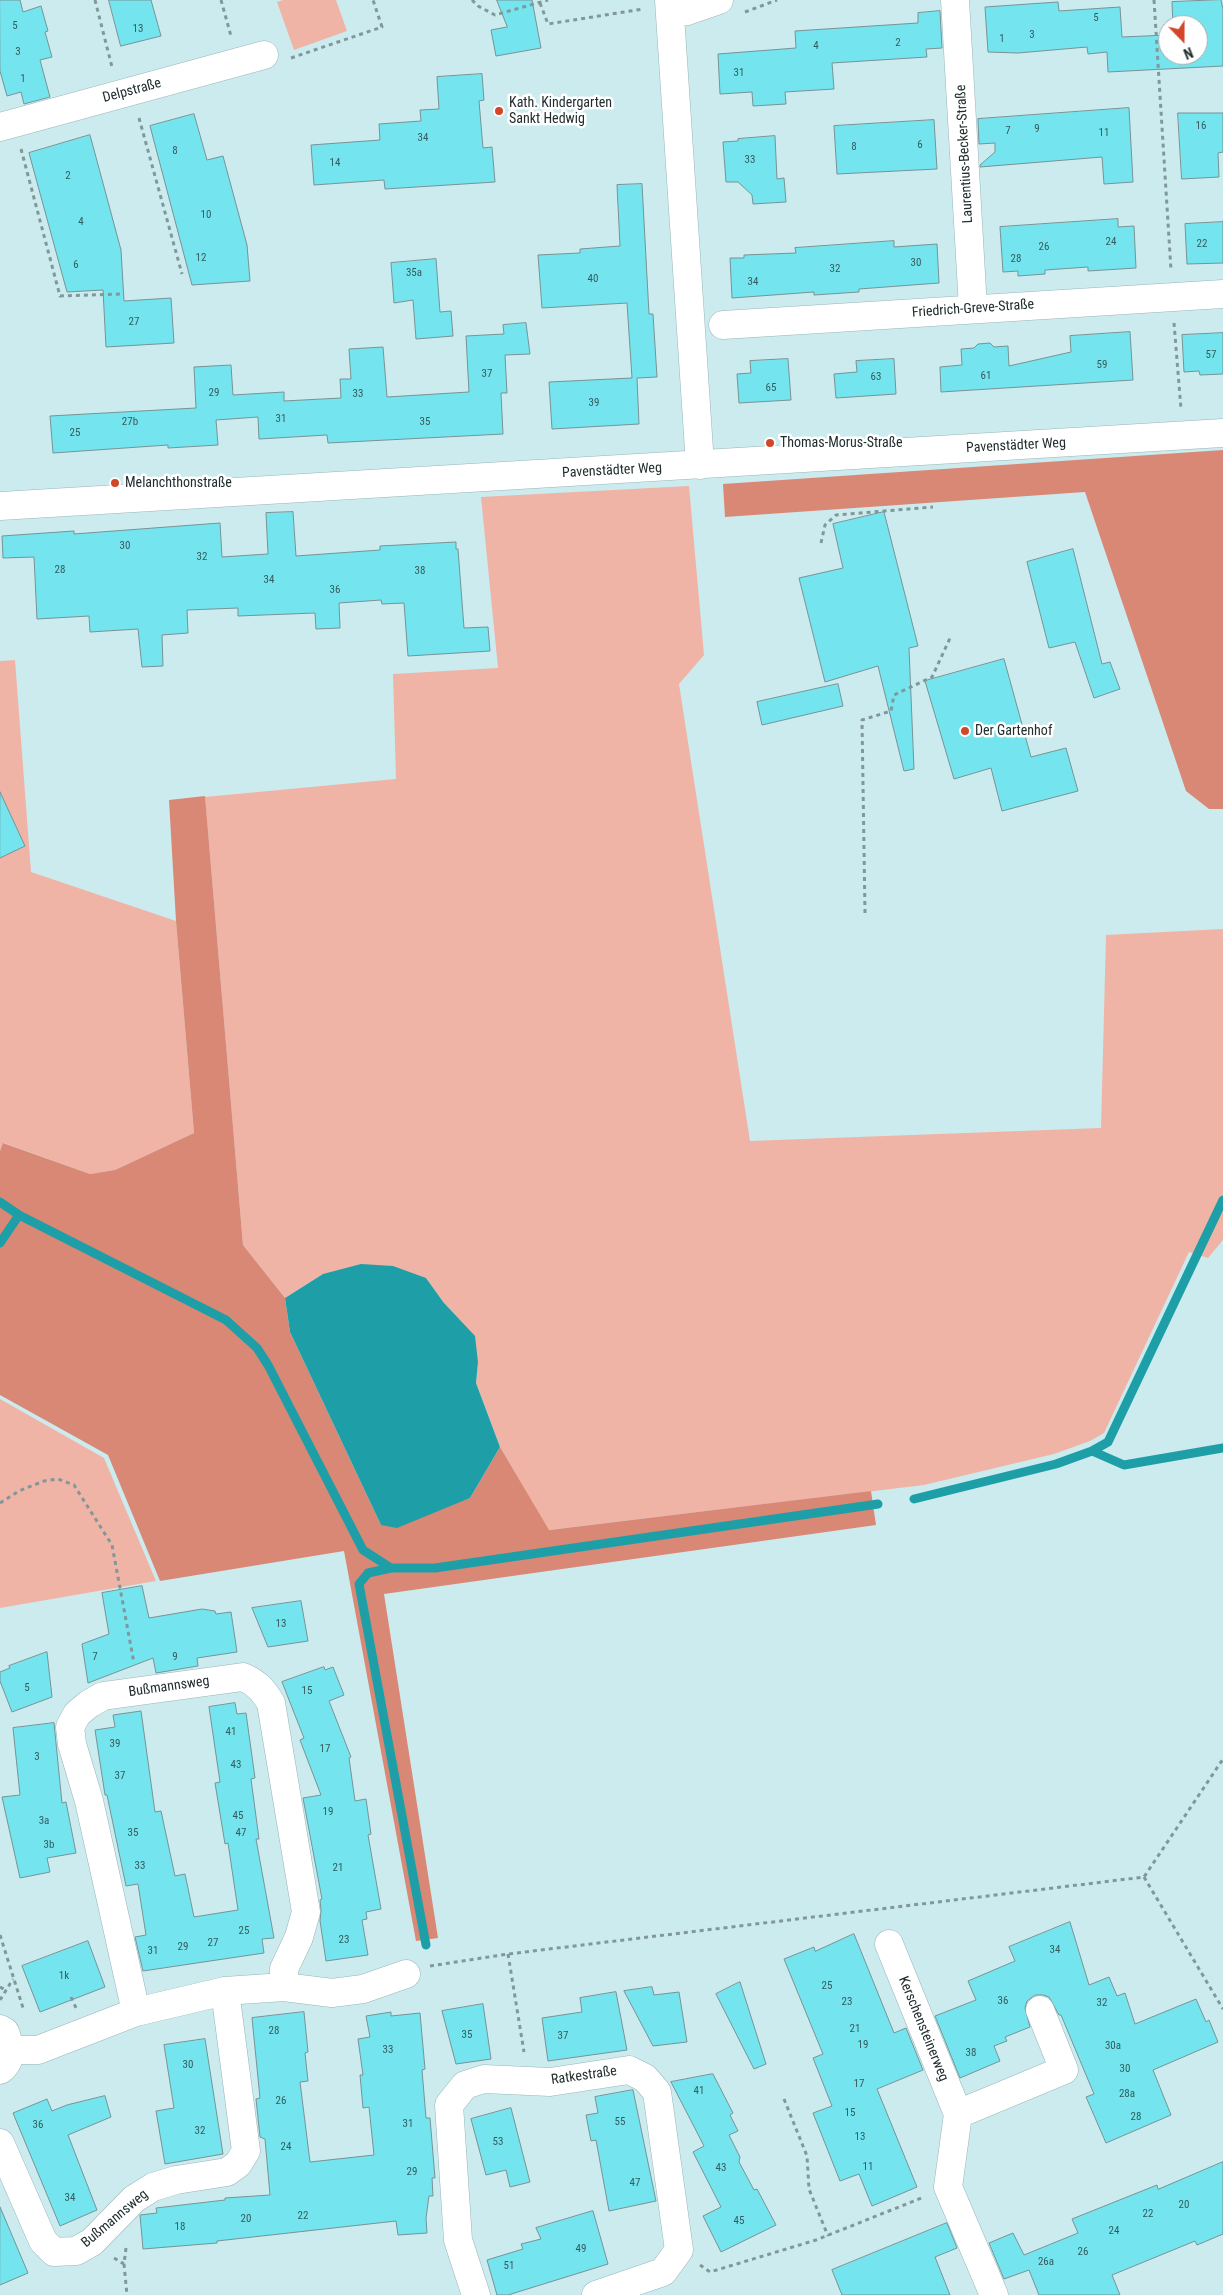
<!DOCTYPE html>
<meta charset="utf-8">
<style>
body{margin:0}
#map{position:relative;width:1223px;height:2295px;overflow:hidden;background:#ccebee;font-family:"Roboto Condensed",sans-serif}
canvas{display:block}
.north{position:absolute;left:1158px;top:15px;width:50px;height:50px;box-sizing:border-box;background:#fff;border:1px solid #a6abab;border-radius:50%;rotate:158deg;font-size:14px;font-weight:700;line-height:20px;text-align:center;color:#212d2e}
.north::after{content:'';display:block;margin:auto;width:18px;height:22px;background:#d2472a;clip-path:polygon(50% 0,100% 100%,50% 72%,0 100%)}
</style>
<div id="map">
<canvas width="1223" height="2295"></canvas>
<div class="north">N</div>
</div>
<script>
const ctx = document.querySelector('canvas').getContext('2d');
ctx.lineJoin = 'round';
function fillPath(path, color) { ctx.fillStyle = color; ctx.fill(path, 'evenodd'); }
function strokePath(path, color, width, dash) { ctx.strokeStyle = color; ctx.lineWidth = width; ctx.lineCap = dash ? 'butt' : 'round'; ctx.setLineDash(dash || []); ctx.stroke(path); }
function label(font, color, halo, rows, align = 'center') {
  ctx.font = font + ' "Roboto Condensed",sans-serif'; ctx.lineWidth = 5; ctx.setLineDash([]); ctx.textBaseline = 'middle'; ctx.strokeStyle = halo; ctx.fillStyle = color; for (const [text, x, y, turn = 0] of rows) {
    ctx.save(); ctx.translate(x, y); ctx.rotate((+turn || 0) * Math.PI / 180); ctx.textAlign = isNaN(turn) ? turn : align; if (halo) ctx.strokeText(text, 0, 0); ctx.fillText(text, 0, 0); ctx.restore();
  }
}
const green = new Path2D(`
 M283,0H336L347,31L294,50L277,2Z
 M689,486L704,655L679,684L750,1141L1101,1128L1106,935L1223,929V1240L1208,1258L1189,1252L1104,1433L1090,1441L1054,1454L924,1485L548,1530L500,1447L476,1383L478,1362L444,1303L426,1278L323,1274L285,1298L243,1245L205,797L396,779L393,674L498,668L481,497Z
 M15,660L31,872L176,921L194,1133L115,1170L90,1174L4,1143L0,1151V661Z
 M0,1399L104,1458L156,1581L0,1608Z`);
const forest = new Path2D(`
 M1223,450V809H1209L1186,791L1085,492L725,517L723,484Z
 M205,796L243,1245L285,1298L290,1332L381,1525L470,1498L500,1447L549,1530L871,1491L876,1525L384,1594L438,1938L416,1941L344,1551L160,1581L108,1455L0,1395V1151L3,1143L90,1174L115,1170L194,1133L176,921L169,800Z`);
const water = new Path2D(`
 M361,1264L393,1266L426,1278L444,1303L475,1336L478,1362L476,1383L500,1447L470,1498L397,1528L381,1525L290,1332L285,1298L323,1274Z`);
const stream = new Path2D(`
 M0,1202L19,1215L226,1320L257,1348L268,1365L363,1550L391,1568H435L878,1504
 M0,1243L19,1215
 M1092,1451L1124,1465L1223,1448
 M914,1499L1056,1464L1092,1451L1108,1442L1223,1200
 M391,1568L368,1573L359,1584L426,1945`);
const building = new Path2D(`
 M0,0H20L23,12L41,6L48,31L45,32L52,57L40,60L50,97L24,104L21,92L7,96L0,71Z
 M109,0H151L161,36L121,46Z
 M497,0H532L541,48L496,56L491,30L507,27Z
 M1221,0L1223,9V66L1108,72L1107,52L1088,54L1087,47L1018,53L988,52L985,7L1058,2L1059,11L1120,7L1122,37L1168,35V55H1198V25H1173L1172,2Z
 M940,11L942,48L926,49L927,57L832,63L834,89L785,92L786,104L753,106L752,92L720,94L718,54L796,48L795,31L918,23V13Z
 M482,74L484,100L479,101L483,148L492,147L495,182L385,189L384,180L314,185L311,145L380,140L379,124L421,121L420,110L439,109L437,77Z
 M1129,108L1133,182L1104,184L1102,157L980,167V165L995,152V143L979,144L978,119Z
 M1178,113H1223V152L1218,153L1219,177L1182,179Z
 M194,114L207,160L223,156L247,245L250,281L192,285L150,126Z
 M934,120L937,169L837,174L834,126Z
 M90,135L121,250L124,301L171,298L174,343L106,347L103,290L67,292L29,153Z
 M775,136L777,179L784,178L786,202L753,204L752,195L738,182H726L723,142L738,141V139Z
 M642,184L649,314H653L657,377L637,378L639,424L552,429L549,382L632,378L627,303L542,308L538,255L580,253V249L620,246L617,185Z
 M1118,219V227L1134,226L1136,268L1088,271V267L1045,270V274L1018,276V271L1003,272L1000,227Z
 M1223,222V263L1187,264L1185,224Z
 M894,241V247L937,244L939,283L859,289V292L814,295V292L732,298L730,258H744V255L796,253L795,248Z
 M436,259L440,312L451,311L453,336L416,339L413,300L394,303L391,263Z
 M526,323L530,354L505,355L507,393H501L503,434L328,443L327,435L259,439L258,417L216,420L218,445L168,448V445L53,453L50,416L196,408L194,367L231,365L233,395L284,392V401L341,398L340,379H351L349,349L383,347L387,397L469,392L466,336L504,334L503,325Z
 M1130,332L1133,380L941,392L940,367L962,365L961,349L974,348L978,344L990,343L994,347L1008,346L1009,366L1071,352L1070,336Z
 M1223,333V374L1200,375L1199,371L1184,372L1182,335Z
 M788,359L791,400L739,403L737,374L751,373L750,361Z
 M894,359L896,394L836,398L834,374L857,372L856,361Z
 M293,512L296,556L380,550V546L456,542V549H458L464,628L488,627L490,651L408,656L404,603L382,604L381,600L339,603L340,628L316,629L315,613L238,616V608L187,610L188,633L162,635L163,666L142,667L138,629L90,632L89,616L37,619L34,557L3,558L2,536L74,531V534L220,523L222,557L268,554L266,513Z
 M884,512L918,646L909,648L914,769L904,771L878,666L825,682L799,578L843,568L833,524Z
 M1073,549L1102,664L1110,662L1120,689L1094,698L1075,642L1049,648L1027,562Z
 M1004,659L1031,757L1066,748L1078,791L1002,811L991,768L954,779L925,681Z
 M838,684L843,706L762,725L757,702Z
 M0,792L25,846L0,858Z
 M142,1586L149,1618L202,1609L215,1611L216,1614L231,1612L237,1652L197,1658L198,1666L156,1673L153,1658L88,1683L82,1644L109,1634L102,1593Z
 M301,1601L308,1641L268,1647L252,1608Z
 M47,1652L52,1697L12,1712L0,1681V1672L10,1668L9,1666Z
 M324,1667L325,1670L333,1667L344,1695L329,1701L351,1757L349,1758L355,1801L366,1799L371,1834L368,1835L381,1909L366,1912L367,1919L362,1920L368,1955L326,1961L320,1921L321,1910L320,1900L322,1899L303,1798L321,1795L300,1740L304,1738L282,1682Z
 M235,1703L237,1714L246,1713L255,1778L251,1779L259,1839H256L274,1938L262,1939L264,1953L143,1971L135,1937L146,1935L138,1884L126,1886L107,1795H105L95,1730L115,1727L113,1715L141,1711L155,1812L161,1811L175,1876L185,1874L194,1917L238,1910L228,1843L225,1844L215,1783L220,1782L209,1707Z
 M54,1723L62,1803L66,1802L76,1853L47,1858L50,1872L20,1878L2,1797L20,1795L13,1728Z
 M1070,1922L1089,1985L1109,1977L1117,1996L1125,1993L1135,2024L1196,1999L1206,2022L1209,2020L1218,2042L1153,2070L1171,2115L1106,2143L1086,2097L1094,2094L1061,2015H1059L1049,1997L1043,1995H1035L1027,2001L1025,2008L1030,2027L1005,2037L1007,2041L994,2046L1000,2061L960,2078L935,2016L976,2000L968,1981L1015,1961L1009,1947Z
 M854,1934L894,2033L906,2028L923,2070L877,2089L917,2187L872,2206L859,2174L840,2181L813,2113L832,2106L813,2058L823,2054L784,1959L814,1947L815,1951Z
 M88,1941L105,1987L40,2012L22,1966Z
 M740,1982L766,2064L754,2069L716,1994Z
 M652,1987L654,1995L679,1992L687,2042L653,2046L624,1991Z
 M616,1992L627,2050L548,2061L542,2018L582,2012L580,1998Z
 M483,2004L491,2059L456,2064L442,2011Z
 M304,2012L308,2052L305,2053L308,2081L300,2082L310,2162L374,2155L369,2107L363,2108L360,2075H363L358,2039L370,2037L366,2016L391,2012V2016L420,2013L425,2069L422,2070L426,2118H430L435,2178H432L433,2196H429L426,2218L427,2233L398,2235L396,2221L217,2241V2243L143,2249L140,2215L157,2213L156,2208L225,2200V2198L270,2195L265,2139L260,2137L256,2099L260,2098L252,2018Z
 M205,2039L223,2154L165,2164L156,2111L174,2108L164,2045Z
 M713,2074L733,2113L730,2115L738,2131L729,2135L740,2157L739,2162L754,2190L757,2189L776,2225L721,2252L703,2216L721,2207L693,2152L704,2146L671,2082Z
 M633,2090L656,2201L609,2211L596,2140L591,2141L586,2115L598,2113L595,2097Z
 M105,2096L111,2117L68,2135L97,2210L60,2226L13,2113L47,2099L52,2111L67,2105Z
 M511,2108L530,2182L510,2187L506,2170L486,2175L471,2119Z
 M1223,2162V2234L1197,2245L1195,2241L1112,2275L1120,2295H1039L1029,2270L1004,2279L989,2243L1013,2233L1024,2255L1078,2233L1072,2219L1157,2185L1158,2189Z
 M0,2207L28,2273L0,2285Z
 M593,2211L608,2264L508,2295H497L487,2260L523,2249L521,2244L541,2239L536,2228Z
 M947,2223L957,2248L935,2257L950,2295H842L832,2270Z`);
const path = new Path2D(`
 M95,0L112,67
 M221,0L231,36
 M472,0L478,6L495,15L548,0
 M1154,0L1171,270
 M540,3L548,24L643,9
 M745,12L777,0
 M291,58L382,27L373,0
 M139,118L182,274
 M21,149L60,296L122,294
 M1174,323L1181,409
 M821,543L825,525L836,515L933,507
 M865,913L862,720L891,711L894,695L932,677L951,636
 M0,1503L19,1491L44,1481L58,1479L74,1485L112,1545L134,1663
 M1144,1877L1223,2009
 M0,1935L24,2011
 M508,1954L524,2052
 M430,1966L508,1954L1144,1877L1223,1759
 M0,1987L6,1990
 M71,1997L76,2008
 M0,2000L13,1979
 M784,2099L807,2156L809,2189L828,2236
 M126,2248L124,2264L127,2295
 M114,2258L124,2264
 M700,2265L710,2272L816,2240L924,2197`);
const street = new Path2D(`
 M669,0L700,465
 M955,0L973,308
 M671,13L687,11L719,0
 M0,127L264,55
 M723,325L1223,294
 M0,506L1223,433
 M889,1944L958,2114
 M136,2012L89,1801L72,1744L70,1727L77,1714L89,1704L103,1696L243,1677C257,1683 263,1690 271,1703L306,1912L299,1937L284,1969V1987
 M0,2029L5,2032C10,2046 14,2059 0,2070
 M11,2050H38L136,2012L225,1991L284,1987L332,1993L363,1989L406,1974
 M0,2143L43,2241L54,2252L76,2251L92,2242L134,2199L153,2187L176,2180L227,2172L238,2164L246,2151L225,1991
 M476,2295L458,2240L449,2105L465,2085L484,2079L550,2082L629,2070L645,2078L657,2092L679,2250L663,2272L596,2295
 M994,2295L948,2187L958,2114L1064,2070L1040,2010`);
const markers = [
 [499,111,5,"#d2472a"],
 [770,443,5,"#d2472a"],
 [115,483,5,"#d2472a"],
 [965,731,5,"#d2472a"]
];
const numberNames = [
 ["5",1096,18],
 ["5",15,26],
 ["13",138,29],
 ["3",1032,35],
 ["1",1002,39],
 ["2",898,43],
 ["4",816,46],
 ["3",18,52],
 ["31",739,73],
 ["1",23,79],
 ["16",1201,126],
 ["9",1037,129],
 ["7",1008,131],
 ["11",1104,133],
 ["34",423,138],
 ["6",920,145],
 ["8",854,147],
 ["8",175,151],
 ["33",750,160],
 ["14",335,163],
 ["2",68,176],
 ["10",206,215],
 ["4",81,222],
 ["24",1111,242],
 ["22",1202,244],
 ["26",1044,247],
 ["12",201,258],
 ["28",1016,259],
 ["30",916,263],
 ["6",76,265],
 ["32",835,269],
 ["35a",414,273],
 ["40",593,279],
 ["34",753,282],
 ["27",134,322],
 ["57",1211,355],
 ["59",1102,365],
 ["37",487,374],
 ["61",986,376],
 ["63",876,377],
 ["65",771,388],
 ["29",214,393],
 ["33",358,394],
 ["39",594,403],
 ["31",281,419],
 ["27b",130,422],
 ["35",425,422],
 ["25",75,433],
 ["30",125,546],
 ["32",202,557],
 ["28",60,570],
 ["38",420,571],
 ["34",269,580],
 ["36",335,590],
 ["13",281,1624],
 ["7",95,1657],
 ["9",175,1657],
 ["5",27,1688],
 ["15",307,1691],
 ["41",231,1732],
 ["39",115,1744],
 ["17",325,1749],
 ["3",37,1757],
 ["43",236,1765],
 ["37",120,1776],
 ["19",328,1812],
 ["45",238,1816],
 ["3a",44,1821],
 ["35",133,1833],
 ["47",241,1833],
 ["3b",49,1845],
 ["33",140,1866],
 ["21",338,1868],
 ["25",244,1931],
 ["23",344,1940],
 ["27",213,1943],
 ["29",183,1947],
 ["34",1055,1950],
 ["31",153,1951],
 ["1k",64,1976],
 ["25",827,1986],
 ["36",1003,2001],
 ["23",847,2002],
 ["32",1102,2003],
 ["21",855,2029],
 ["28",274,2031],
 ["35",467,2035],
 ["37",563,2036],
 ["19",863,2045],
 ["30a",1113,2046],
 ["33",388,2050],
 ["38",971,2053],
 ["30",188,2065],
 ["30",1125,2069],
 ["17",859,2084],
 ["41",699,2091],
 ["28a",1127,2094],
 ["26",281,2101],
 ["15",850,2113],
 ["28",1136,2117],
 ["55",620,2122],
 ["31",408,2124],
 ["36",38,2125],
 ["32",200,2131],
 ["13",860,2137],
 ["53",498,2142],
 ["24",286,2147],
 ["11",868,2167],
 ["43",721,2168],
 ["29",412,2172],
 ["47",635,2183],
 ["34",70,2198],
 ["20",1184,2205],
 ["22",1148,2214],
 ["22",303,2216],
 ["20",246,2219],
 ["45",739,2221],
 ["18",180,2227],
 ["24",1114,2231],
 ["49",581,2249],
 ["26",1083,2252],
 ["26a",1046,2262],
 ["51",509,2266]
];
const streetNames = [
 ["Delpstraße",132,91,-15],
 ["Laurentius-Becker-Straße",965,154,-93],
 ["Friedrich-Greve-Straße",973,309,-4],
 ["Pavenstädter Weg",1016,446,-3],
 ["Pavenstädter Weg",612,471,-3],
 ["Bußmannsweg",169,1687,-8],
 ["Kerschensteinerweg",923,2029,68],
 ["Ratkestraße",584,2076,-8],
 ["Bußmannsweg",115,2219,-40]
];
const poiNames = [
 ["Kath. Kindergarten",509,103],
 ["Sankt Hedwig",509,119],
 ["Thomas-Morus-Straße",780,443],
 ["Melanchthonstraße",125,483],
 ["Der Gartenhof",975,731]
];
fillPath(green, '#f0b4a6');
fillPath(forest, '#d98876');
fillPath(water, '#1e9fa8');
strokePath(stream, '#1e9fa8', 9);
fillPath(building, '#74e5ee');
strokePath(building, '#769396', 1);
strokePath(street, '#98b5b8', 29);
strokePath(path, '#81989a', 3, [4, 4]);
strokePath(street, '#fff', 28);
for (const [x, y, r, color] of markers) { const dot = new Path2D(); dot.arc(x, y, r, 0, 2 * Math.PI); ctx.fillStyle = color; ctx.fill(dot); strokePath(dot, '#fff', 2); }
label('11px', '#365b5e', null, numberNames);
label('14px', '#212d2e', '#fff', streetNames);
label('14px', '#212d2e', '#fff', poiNames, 'left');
</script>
